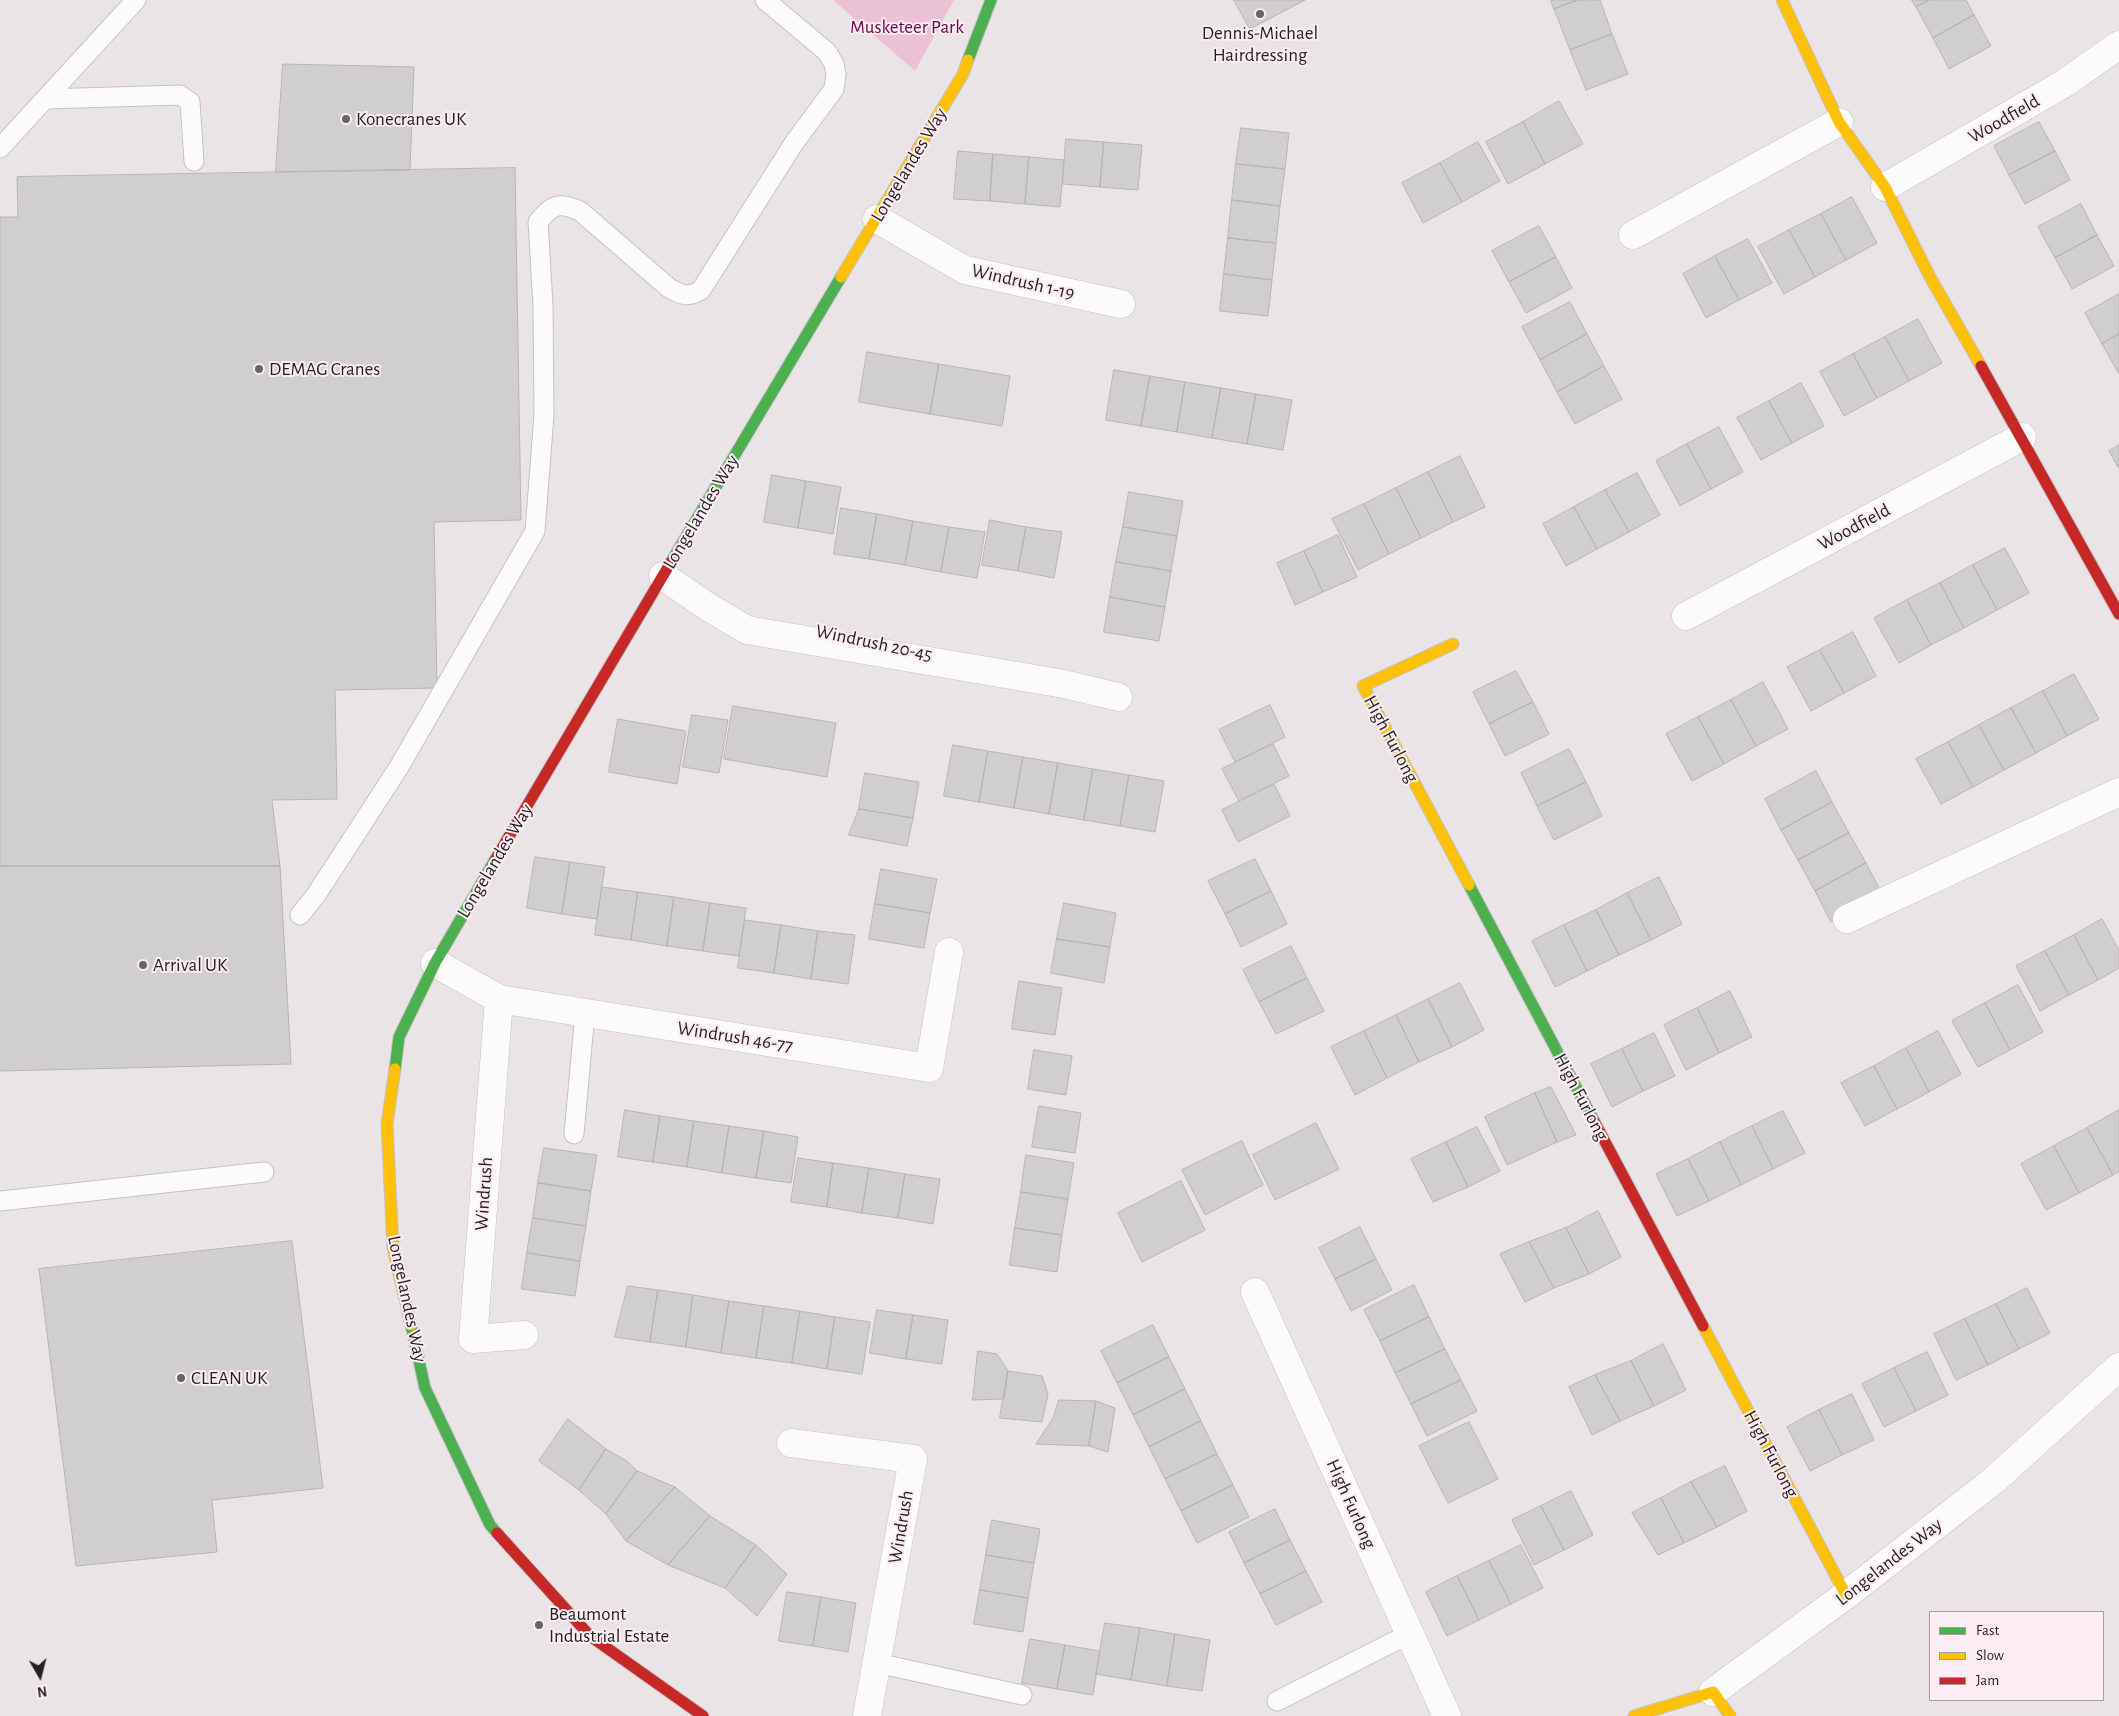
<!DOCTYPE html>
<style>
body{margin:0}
#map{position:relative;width:2119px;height:1716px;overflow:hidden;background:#eae4e7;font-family:"Alegreya Sans",sans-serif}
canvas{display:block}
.legend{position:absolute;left:1929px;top:1611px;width:175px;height:90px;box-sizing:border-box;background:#fcedf4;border:1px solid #a69ba0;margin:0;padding:6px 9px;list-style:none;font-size:15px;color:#241f21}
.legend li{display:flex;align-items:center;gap:10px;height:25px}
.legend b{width:25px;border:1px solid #a69ba0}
.north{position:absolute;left:15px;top:1651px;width:50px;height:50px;-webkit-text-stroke:4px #fcedf4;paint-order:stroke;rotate:172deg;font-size:14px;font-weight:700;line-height:20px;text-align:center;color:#241f21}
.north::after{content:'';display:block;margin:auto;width:18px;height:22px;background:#241f21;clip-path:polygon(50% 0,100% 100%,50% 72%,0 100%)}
</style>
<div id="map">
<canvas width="2119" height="1716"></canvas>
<ul class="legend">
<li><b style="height:6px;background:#4caf50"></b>Fast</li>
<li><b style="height:6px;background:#ffc107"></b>Slow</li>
<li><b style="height:6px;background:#c62828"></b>Jam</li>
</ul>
<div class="north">N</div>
</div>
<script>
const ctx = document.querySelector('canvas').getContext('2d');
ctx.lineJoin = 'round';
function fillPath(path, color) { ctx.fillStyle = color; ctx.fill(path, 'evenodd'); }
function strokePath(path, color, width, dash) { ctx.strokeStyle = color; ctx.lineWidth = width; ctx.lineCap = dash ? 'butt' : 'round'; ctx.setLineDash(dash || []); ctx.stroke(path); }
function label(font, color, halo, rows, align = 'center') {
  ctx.font = font + ' "Alegreya Sans",sans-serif'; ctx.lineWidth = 4; ctx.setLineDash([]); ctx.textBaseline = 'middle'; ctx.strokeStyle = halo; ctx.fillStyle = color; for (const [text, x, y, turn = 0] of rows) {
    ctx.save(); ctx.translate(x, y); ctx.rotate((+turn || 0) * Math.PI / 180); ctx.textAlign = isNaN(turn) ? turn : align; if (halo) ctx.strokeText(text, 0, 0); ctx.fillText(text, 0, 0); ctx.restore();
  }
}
const green = new Path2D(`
 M833,0H954L915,71Z`);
const building = new Path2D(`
 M1234,0H1305L1250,29Z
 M1551,0H1578L1554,9Z
 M1578,0H1600L1612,34L1570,50L1554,9Z
 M1912,0H1929L1916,7Z
 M1929,0H1966L1974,15L1933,38L1916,7Z
 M1974,15L1991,46L1949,69L1933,38Z
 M1612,34L1628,74L1586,90L1570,50Z
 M283,64L414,67L410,170L276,172Z
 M1559,101L1583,144L1545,164L1523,122Z
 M1523,122L1545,164L1508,184L1486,142Z
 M2039,122L2055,151L2009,175L1994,146Z
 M1241,128L1289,133L1285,169L1236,164Z
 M1066,139L1104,142L1100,187L1063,184Z
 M1104,142L1142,145L1138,190L1100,187Z
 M1478,142L1500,181L1462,202L1440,163Z
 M958,151L993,154L990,201L954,199Z
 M2055,151L2070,180L2025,204L2009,175Z
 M993,154L1029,157L1025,204L990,201Z
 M1029,157L1064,160L1060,207L1025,204Z
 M1440,163L1462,202L1423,223L1402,183Z
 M1236,164L1285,169L1280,206L1232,200Z
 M515,168L521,520L434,522L437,688L335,690L337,799L272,800L280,866H0V217H18L17,177Z
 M1852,197L1877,243L1846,260L1821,214Z
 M1232,200L1280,206L1276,243L1228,238Z
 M2081,204L2097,235L2055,258L2038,227Z
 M1821,214L1846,260L1815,277L1789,230Z
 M1539,226L1556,257L1509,282L1492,251Z
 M1789,230L1815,277L1784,294L1758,247Z
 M2097,235L2114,266L2072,289L2055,258Z
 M1228,238L1276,243L1272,280L1224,274Z
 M1748,239L1772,283L1739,300L1715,256Z
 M1715,256L1739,300L1706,318L1683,274Z
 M1556,257L1572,288L1526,313L1509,282Z
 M1224,274L1272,280L1268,316L1220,311Z
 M2119,294V334L2102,344L2085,313Z
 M1570,302L1587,334L1540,360L1522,327Z
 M1918,319L1942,363L1909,381L1885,337Z
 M1587,334L1604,366L1557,392L1540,360Z
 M2119,334V374L2102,344Z
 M1885,337L1909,381L1877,398L1853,354Z
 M867,352L939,364L930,414L859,402Z
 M1853,354L1877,398L1844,416L1820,372Z
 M939,364L1010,376L1002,426L930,414Z
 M1604,366L1622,399L1575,424L1557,392Z
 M1114,370L1150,376L1141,426L1106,420Z
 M1150,376L1185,382L1177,432L1141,426Z
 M1185,382L1221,388L1212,438L1177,432Z
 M1801,383L1824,426L1792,443L1769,401Z
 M1221,388L1256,394L1247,444L1212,438Z
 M1256,394L1292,400L1283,450L1247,444Z
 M1769,401L1792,443L1761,460L1737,418Z
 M1719,427L1743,472L1711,489L1687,444Z
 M1687,444L1711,489L1680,506L1656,461Z
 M2119,445V469L2109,451Z
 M1460,456L1485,507L1453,522L1428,472Z
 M1428,472L1453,522L1421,538L1396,488Z
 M1637,473L1660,515L1629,532L1605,490Z
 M772,475L806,481L798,528L764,522Z
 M806,481L841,487L833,534L798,528Z
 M1396,488L1421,538L1389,554L1364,504Z
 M1605,490L1629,532L1597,549L1574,507Z
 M1129,492L1183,501L1177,536L1123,527Z
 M1364,504L1389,554L1358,570L1332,519Z
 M1574,507L1597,549L1566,566L1543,524Z
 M841,508L877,514L869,559L834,554Z
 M877,514L913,521L905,565L869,559Z
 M990,520L1026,527L1018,571L982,565Z
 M913,521L949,527L941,572L905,565Z
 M949,527L985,532L977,578L941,572Z
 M1026,527L1062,532L1054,578L1018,571Z
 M1123,527L1177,536L1171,571L1116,562Z
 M1338,535L1357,577L1323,592L1304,551Z
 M2005,548L2029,593L1997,610L1973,565Z
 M1304,551L1323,592L1295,605L1277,563Z
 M1116,562L1171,571L1165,607L1110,597Z
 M1973,565L1997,610L1964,628L1940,583Z
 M1940,583L1964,628L1931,645L1907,600Z
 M1110,597L1165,607L1159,641L1104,632Z
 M1907,600L1931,645L1899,663L1874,618Z
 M1853,632L1876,676L1844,693L1820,650Z
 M1820,650L1844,693L1811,711L1787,667Z
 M1516,671L1533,702L1489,724L1473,692Z
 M2074,674L2099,719L2067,736L2043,691Z
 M1763,682L1788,729L1756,746L1731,700Z
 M2043,691L2067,736L2036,753L2011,708Z
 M1731,700L1756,746L1724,764L1698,717Z
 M1533,702L1549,734L1505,756L1489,724Z
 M1270,705L1285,737L1235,762L1219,730Z
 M733,706L836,723L827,777L724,759Z
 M2011,708L2036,753L2004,770L1979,725Z
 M692,715L728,720L719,773L683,767Z
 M1698,717L1724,764L1692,781L1666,734Z
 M618,719L686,731L677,784L609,772Z
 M1979,725L2004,770L1973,787L1948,742Z
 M1948,742L1973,787L1941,804L1916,759Z
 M1273,744L1289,776L1239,801L1222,769Z
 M953,745L988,751L979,802L944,796Z
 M1569,749L1586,782L1537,806L1521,773Z
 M988,751L1023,757L1014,808L979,802Z
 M1023,757L1058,763L1049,814L1014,808Z
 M1058,763L1093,769L1084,820L1049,814Z
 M1093,769L1129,775L1120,826L1084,820Z
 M1816,771L1832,802L1781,830L1765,799Z
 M865,773L919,782L913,818L859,809Z
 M1129,775L1164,781L1155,832L1120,826Z
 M1586,782L1602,816L1554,840L1537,806Z
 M1274,784L1290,816L1238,842L1222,810Z
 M1832,802L1849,833L1798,860L1781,830Z
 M859,809L913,818L907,846L849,835Z
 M1849,833L1866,863L1815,891L1798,860Z
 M535,857L570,862L562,914L527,908Z
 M1255,859L1271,891L1225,914L1208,881Z
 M570,862L605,867L597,919L562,914Z
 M1866,863L1882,894L1831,922L1815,891Z
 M0,866H280L291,1064L0,1071Z
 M881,869L937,879L930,913L875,904Z
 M1659,877L1682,924L1651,940L1627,893Z
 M602,887L638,892L631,940L595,935Z
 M1271,891L1287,924L1241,947L1225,914Z
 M638,892L674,897L667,946L631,940Z
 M1627,893L1651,940L1619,955L1596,910Z
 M674,897L710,903L703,951L667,946Z
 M710,903L746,908L739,956L703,951Z
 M1064,903L1116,913L1110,947L1057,939Z
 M875,904L930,913L924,948L869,939Z
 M1596,910L1619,955L1587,971L1564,925Z
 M2102,919L2119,950V968L2098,980L2074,935Z
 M745,920L781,925L774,973L738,968Z
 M781,925L818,931L811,979L774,973Z
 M1564,925L1587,971L1555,987L1532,941Z
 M818,931L855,935L848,984L811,979Z
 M2074,935L2098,980L2069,995L2045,951Z
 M1057,939L1110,947L1104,983L1051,973Z
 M1291,946L1307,978L1259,1002L1243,970Z
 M2045,951L2069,995L2040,1011L2016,966Z
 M1307,978L1324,1011L1276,1034L1259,1002Z
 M1019,981L1062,988L1055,1035L1012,1029Z
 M1460,983L1484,1030L1452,1047L1428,999Z
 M2018,985L2043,1032L2010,1050L1985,1003Z
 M1730,991L1752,1037L1719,1053L1697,1008Z
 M1428,999L1452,1047L1419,1062L1396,1015Z
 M1985,1003L2010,1050L1978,1067L1952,1021Z
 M1697,1008L1719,1053L1686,1070L1664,1025Z
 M1396,1015L1419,1062L1387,1078L1364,1031Z
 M1364,1031L1387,1078L1355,1095L1331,1047Z
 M1938,1031L1961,1074L1929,1092L1906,1048Z
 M1654,1033L1675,1076L1643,1091L1622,1049Z
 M1906,1048L1929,1092L1897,1109L1874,1066Z
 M1622,1049L1643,1091L1612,1107L1591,1064Z
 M1034,1050L1072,1056L1066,1095L1028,1089Z
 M1874,1066L1897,1109L1865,1126L1841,1083Z
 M1551,1087L1576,1135L1557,1142L1535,1093Z
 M1535,1093L1557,1142L1507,1165L1485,1117Z
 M1039,1106L1081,1113L1075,1153L1032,1147Z
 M625,1110L660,1116L653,1162L618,1157Z
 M2119,1110V1171L2113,1175L2087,1128Z
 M1783,1111L1805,1153L1773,1169L1752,1126Z
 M660,1116L694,1121L687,1167L653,1162Z
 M694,1121L729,1126L722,1173L687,1167Z
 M1316,1123L1339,1169L1275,1200L1253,1155Z
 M729,1126L764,1131L756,1178L722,1173Z
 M1752,1126L1773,1169L1741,1185L1720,1142Z
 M1477,1127L1500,1171L1468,1187L1446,1142Z
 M2087,1128L2113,1175L2079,1193L2054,1146Z
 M764,1131L798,1137L791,1183L756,1178Z
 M1242,1141L1263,1185L1205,1215L1182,1170Z
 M1446,1142L1468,1187L1433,1202L1411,1159Z
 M1720,1142L1741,1185L1709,1201L1688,1159Z
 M2054,1146L2079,1193L2046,1210L2021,1164Z
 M544,1148L597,1155L591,1191L538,1183Z
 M1026,1155L1074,1163L1068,1199L1021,1192Z
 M798,1158L833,1163L827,1207L791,1202Z
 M1688,1159L1709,1201L1677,1216L1656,1174Z
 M833,1163L869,1168L862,1213L827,1207Z
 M869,1168L905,1174L898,1218L862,1213Z
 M905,1174L940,1179L933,1224L898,1218Z
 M1181,1181L1205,1230L1142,1262L1118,1213Z
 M538,1183L591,1191L586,1226L533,1218Z
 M1021,1192L1068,1199L1062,1235L1015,1228Z
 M1598,1211L1621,1257L1589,1274L1566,1228Z
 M533,1218L586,1226L580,1261L527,1253Z
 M1360,1227L1376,1259L1335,1279L1319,1248Z
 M1015,1228L1062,1235L1057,1272L1010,1265Z
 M1566,1228L1589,1274L1554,1288L1529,1242Z
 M292,1241L323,1488L212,1500L217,1552L76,1566L39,1269Z
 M1529,1242L1554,1288L1525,1302L1500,1254Z
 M527,1253L580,1261L575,1296L522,1289Z
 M1376,1259L1392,1290L1351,1311L1335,1279Z
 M1414,1285L1429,1317L1380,1341L1364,1310Z
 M628,1286L658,1290L650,1342L615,1337Z
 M2027,1288L2050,1333L2019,1349L1996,1304Z
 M658,1290L693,1295L686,1347L650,1342Z
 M693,1295L729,1301L721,1353L686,1347Z
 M729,1301L764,1306L756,1358L721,1353Z
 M1996,1304L2019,1349L1988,1365L1965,1319Z
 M764,1306L800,1311L792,1363L756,1358Z
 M877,1310L913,1315L906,1359L870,1353Z
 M800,1311L835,1317L827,1369L792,1363Z
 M913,1315L948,1320L942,1364L906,1359Z
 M835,1317L870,1322L862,1374L827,1369Z
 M1429,1317L1445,1349L1395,1373L1380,1341Z
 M1965,1319L1988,1365L1956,1380L1934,1334Z
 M1153,1325L1169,1357L1117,1383L1101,1351Z
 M1663,1344L1686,1390L1654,1406L1631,1361Z
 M1445,1349L1461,1380L1411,1404L1395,1373Z
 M978,1351L997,1354L1008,1371L1004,1399L973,1400Z
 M1927,1352L1948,1395L1916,1411L1894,1368Z
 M1169,1357L1185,1389L1133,1415L1117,1383Z
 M1631,1361L1654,1406L1620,1421L1595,1375Z
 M1894,1368L1916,1411L1884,1427L1862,1384Z
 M1008,1371L1042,1376L1048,1394L1042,1422L1000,1418Z
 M1595,1375L1620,1421L1592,1435L1569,1387Z
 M1461,1380L1477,1411L1427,1436L1411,1404Z
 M1185,1389L1201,1421L1149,1447L1133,1415Z
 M1852,1394L1874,1440L1842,1455L1819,1410Z
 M1059,1400L1096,1401L1089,1446L1036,1444L1053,1418Z
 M1096,1401L1115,1408L1108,1452L1089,1446Z
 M1819,1410L1842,1455L1810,1471L1787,1427Z
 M568,1419L606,1449L579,1490L539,1461Z
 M1201,1421L1217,1454L1165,1479L1149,1447Z
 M1469,1422L1498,1479L1448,1503L1419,1446Z
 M606,1449L627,1461L637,1471L606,1514L579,1490Z
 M1217,1454L1233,1485L1181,1511L1165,1479Z
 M1725,1466L1747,1511L1717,1527L1691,1482Z
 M637,1471L675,1487L626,1541L606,1514Z
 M1691,1482L1717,1527L1684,1543L1661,1498Z
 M1233,1485L1249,1517L1197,1543L1181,1511Z
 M675,1487L710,1516L668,1565L626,1541Z
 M1571,1491L1593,1535L1564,1550L1541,1506Z
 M1661,1498L1684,1543L1658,1555L1632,1513Z
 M1541,1506L1564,1550L1534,1565L1512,1520Z
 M1275,1509L1290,1540L1244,1563L1229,1532Z
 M710,1516L756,1545L725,1588L668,1565Z
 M992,1520L1040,1529L1034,1563L986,1555Z
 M1290,1540L1306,1571L1260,1594L1244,1563Z
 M756,1545L787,1574L757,1616L725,1588Z
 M1521,1545L1543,1588L1511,1604L1489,1561Z
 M986,1555L1034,1563L1028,1598L980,1590Z
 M1489,1561L1511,1604L1479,1620L1457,1576Z
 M1306,1571L1322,1602L1276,1625L1260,1594Z
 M1457,1576L1479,1620L1447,1636L1426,1592Z
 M980,1590L1028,1598L1023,1632L974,1624Z
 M787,1592L821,1597L813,1646L779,1641Z
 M821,1597L856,1603L848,1652L813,1646Z
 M1105,1623L1140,1628L1131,1680L1096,1674Z
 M1140,1628L1175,1634L1167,1686L1131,1680Z
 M1175,1634L1210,1640L1202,1691L1167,1686Z
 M1030,1639L1065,1645L1057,1689L1022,1683Z
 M1065,1645L1100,1651L1093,1695L1057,1689Z`);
const lane = new Path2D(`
 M45,99L180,95L190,102L194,161
 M0,148L136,0
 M300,915L316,895L399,767L535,531L544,415L543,305L538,222C553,204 558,202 580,211L669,288C681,295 688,298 701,290L794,143L834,89L836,74L834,64L827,52L765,0
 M574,1134L585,1013
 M0,1201L264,1172
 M877,1663L1022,1695
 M1277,1701L1409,1634`);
const street = new Path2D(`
 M1885,187L2065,83L2119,45
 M877,219L965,270L1121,304
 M1633,235L1839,122
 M663,576L708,607L747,630L1064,684L1118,697
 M1686,616L2022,437
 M1847,919L2119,792
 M435,963L499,999L929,1068L949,952
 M499,999L473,1339L524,1335
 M1255,1292L1447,1716
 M791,1443L913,1459L867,1716
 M1713,1692L1846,1595L1993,1481L2119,1367`);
const fast = new Path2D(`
 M968,60L991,0
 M671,562L841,277
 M1469,885L1594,1121
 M395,1069L399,1037L435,963L495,860
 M411,1325L425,1388L490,1525L497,1533`);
const slow = new Path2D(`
 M1782,0L1839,122L1885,187L1930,277L1981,366
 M841,277L963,74L968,60
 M1453,644L1363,686L1469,885
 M395,1069L387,1124L393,1248L411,1325
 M1703,1326L1846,1595
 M1634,1716L1713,1692L1730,1716`);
const jam = new Path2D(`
 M1981,366L2119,614
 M495,860L671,562
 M1594,1121L1703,1326
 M497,1533L590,1636L703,1716`);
const markers = [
 [1260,14,5,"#696466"],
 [346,119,5,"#696466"],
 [259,369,5,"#696466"],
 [143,965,5,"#696466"],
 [181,1378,5,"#696466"],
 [539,1625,5,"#696466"]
];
const parkNames = [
 ["Musketeer Park",907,27]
];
const poiNames = [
 ["Dennis-Michael",1260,33,"center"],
 ["Hairdressing",1260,55,"center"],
 ["Konecranes UK",356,119],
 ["DEMAG Cranes",269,369],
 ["Arrival UK",153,965],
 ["CLEAN UK",191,1378],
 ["Beaumont",549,1614],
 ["Industrial Estate",549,1636]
];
const streetNames = [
 ["Woodfield",2004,119,-30],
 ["Longelandes Way",909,165,-59],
 ["Windrush 1-19",1023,282,13],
 ["Longelandes Way",701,512,-59],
 ["Woodfield",1854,527,-28],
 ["Windrush 20-45",874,643,12],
 ["High Furlong",1391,739,62],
 ["Longelandes Way",495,861,-59],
 ["Windrush 46-77",735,1037,9],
 ["High Furlong",1581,1097,62],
 ["Windrush",484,1194,-86],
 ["Longelandes Way",407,1299,78],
 ["High Furlong",1771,1454,62],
 ["High Furlong",1351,1504,66],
 ["Windrush",901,1527,-80],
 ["Longelandes Way",1889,1562,-38]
];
fillPath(green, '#ebc1d5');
fillPath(building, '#d0cfce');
strokePath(building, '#b6b5b4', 1);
strokePath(lane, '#c6c1c4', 21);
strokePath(street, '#c6c1c4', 29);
strokePath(fast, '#c6c1c4', 13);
strokePath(slow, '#c6c1c4', 13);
strokePath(jam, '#c6c1c4', 13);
strokePath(lane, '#fcfbfb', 19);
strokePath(street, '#fcfbfb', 28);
strokePath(fast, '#4caf50', 11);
strokePath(slow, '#ffc107', 11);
strokePath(jam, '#c62828', 11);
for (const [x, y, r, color] of markers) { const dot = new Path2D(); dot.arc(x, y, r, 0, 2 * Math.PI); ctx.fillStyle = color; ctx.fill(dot); strokePath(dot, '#fcedf4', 2); }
label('19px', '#6b0647', '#fcedf4', parkNames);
label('19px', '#241f21', '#fcedf4', poiNames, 'left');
label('19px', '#241f21', '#fcedf4', streetNames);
</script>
